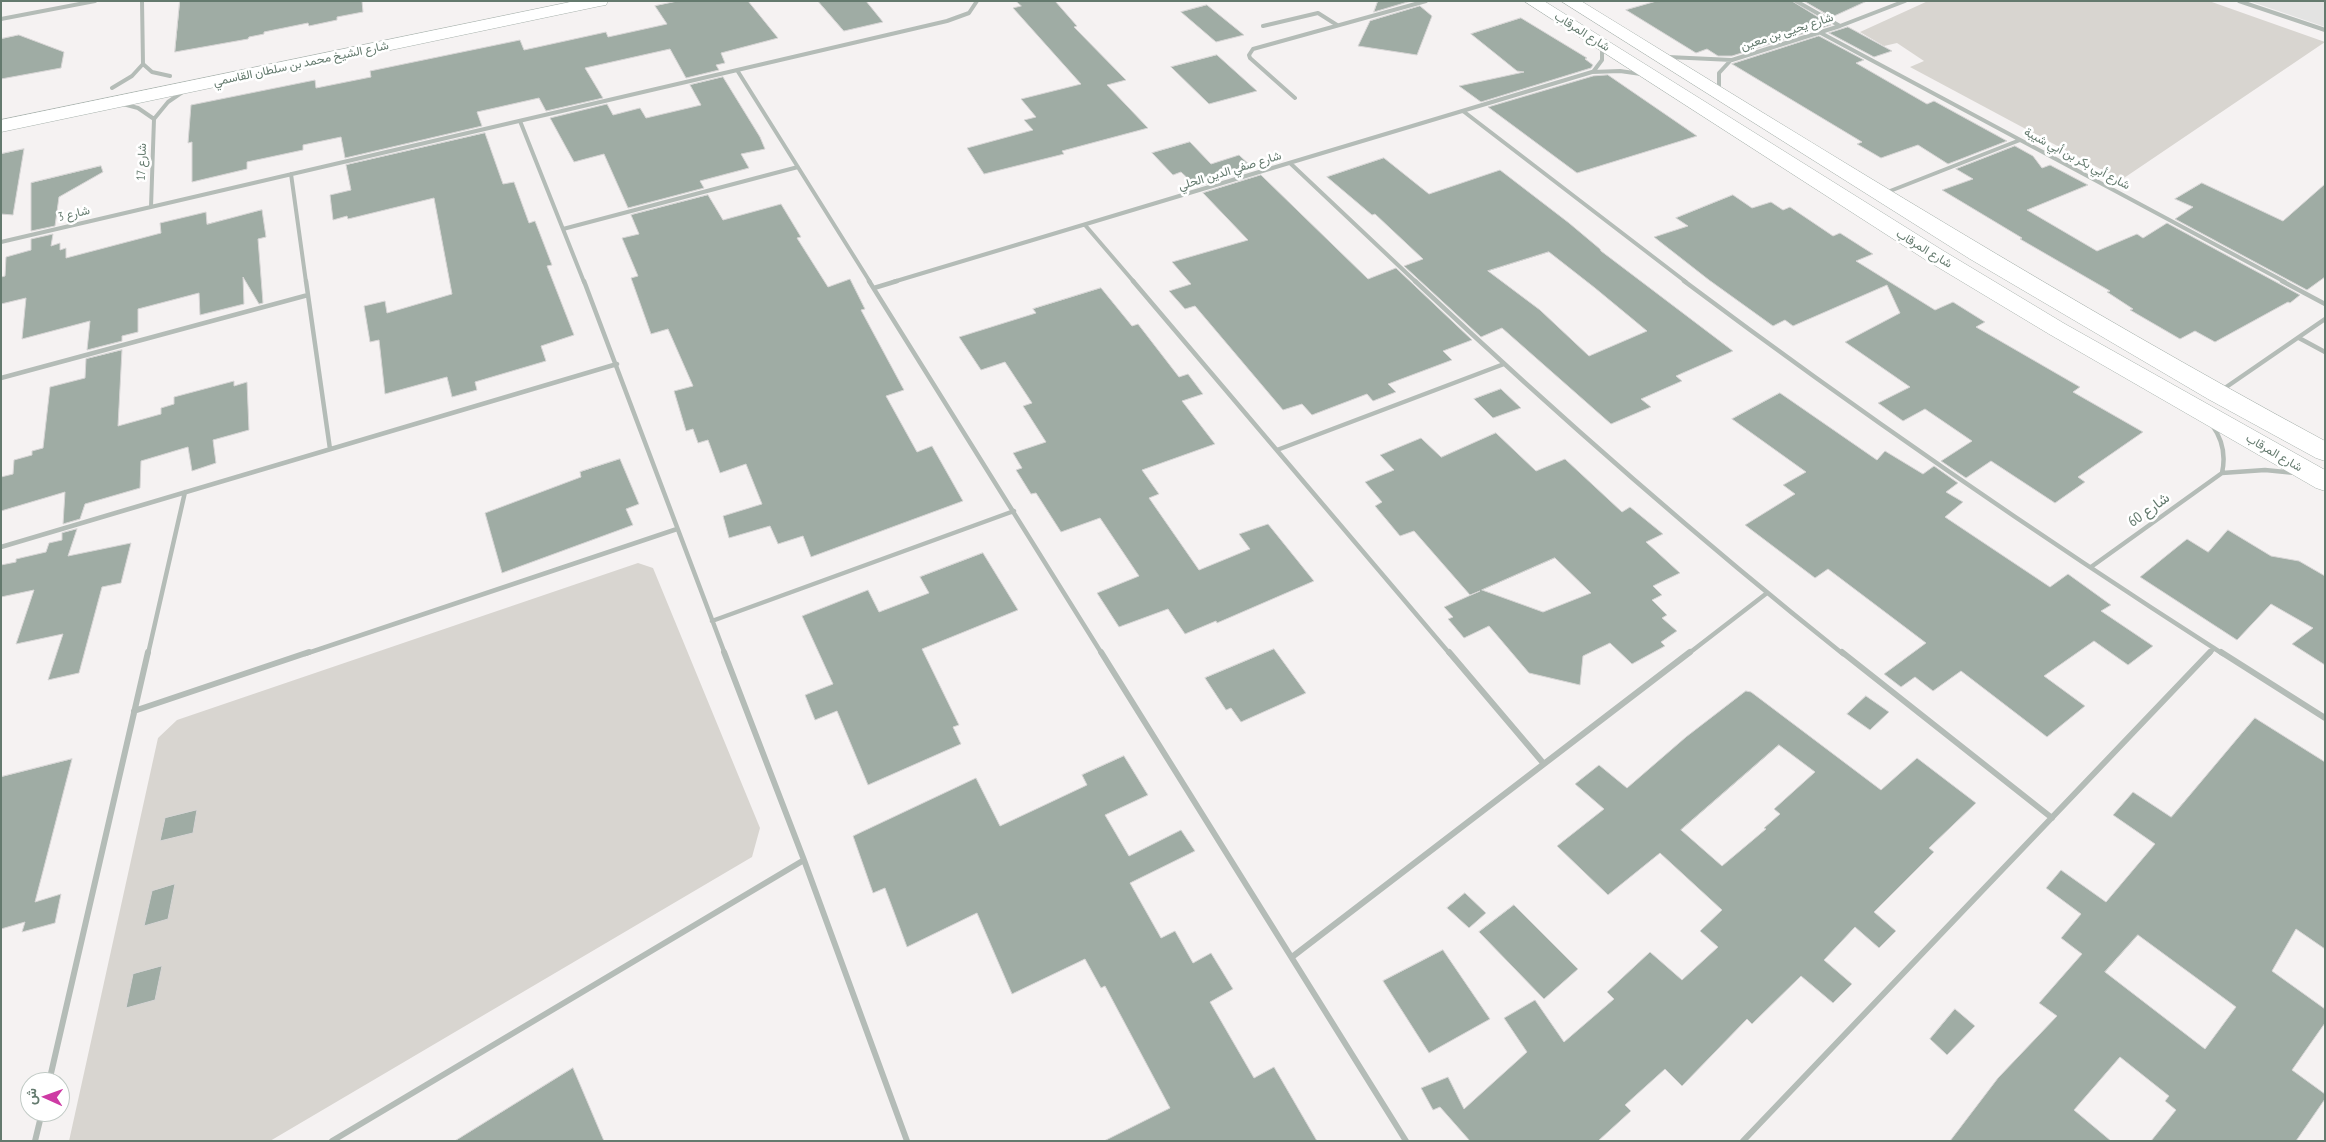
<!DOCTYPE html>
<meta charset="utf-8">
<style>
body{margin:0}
#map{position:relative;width:2326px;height:1142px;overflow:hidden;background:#f5f2f2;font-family:"PT Sans Narrow",Vazirmatn,sans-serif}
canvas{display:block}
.frame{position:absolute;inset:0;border:2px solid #647a6e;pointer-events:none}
.north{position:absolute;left:20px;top:1072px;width:50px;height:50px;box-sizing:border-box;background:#fff;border:1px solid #c1cac5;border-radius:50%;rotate:272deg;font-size:14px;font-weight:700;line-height:20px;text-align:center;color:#647a6e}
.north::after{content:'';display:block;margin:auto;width:18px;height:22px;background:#ce3aa4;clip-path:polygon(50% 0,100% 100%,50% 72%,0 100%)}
</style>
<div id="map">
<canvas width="2326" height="1142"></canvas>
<div class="frame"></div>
<div class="north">ش</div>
</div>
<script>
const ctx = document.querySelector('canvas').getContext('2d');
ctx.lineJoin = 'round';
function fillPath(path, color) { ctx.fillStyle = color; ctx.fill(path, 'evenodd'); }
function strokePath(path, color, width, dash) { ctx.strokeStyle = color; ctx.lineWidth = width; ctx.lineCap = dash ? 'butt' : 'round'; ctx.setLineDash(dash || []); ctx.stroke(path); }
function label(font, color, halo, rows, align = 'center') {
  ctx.font = font + ' "PT Sans Narrow",Vazirmatn,sans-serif'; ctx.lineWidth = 5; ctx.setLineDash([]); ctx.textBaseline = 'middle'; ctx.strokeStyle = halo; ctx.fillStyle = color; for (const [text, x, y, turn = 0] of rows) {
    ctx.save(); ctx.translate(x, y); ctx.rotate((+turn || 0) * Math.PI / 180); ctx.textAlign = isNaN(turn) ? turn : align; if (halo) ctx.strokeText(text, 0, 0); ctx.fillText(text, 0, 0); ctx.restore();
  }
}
const built = new Path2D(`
 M2249,1H2325V27Z`);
const green = new Path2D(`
 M1928,1H2209L2325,42L2121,180L1910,67L1924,61L1897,43L1884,46L1860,32Z
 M638,563L653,568L760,828L752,857L270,1141H69L158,738L177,720Z`);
const building = new Path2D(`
 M180,1H362L363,12L337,17V20L309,26L308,23L264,32V34L249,37L248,39L175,52Z
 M678,1H748L778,38L721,53L725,63L716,65L719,70L686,78L670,49L585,68L603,98L546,111L539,98L477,112L482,126L345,158L341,137L303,145V150L247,162V169L192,182V142L188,143L191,105L315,80L316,88L371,77L370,71L520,40L524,50L606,32L608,37L667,24L655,6Z
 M818,1H866L883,22L844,31Z
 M1016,1H1055L1077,26L1074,27L1126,80L1107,85L1148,128L1062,151L1064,154L984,174L967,148L1033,130L1024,120L1036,117L1021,99L1081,84L1013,8L1021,6Z
 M1378,1H1411L1374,12Z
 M1657,1H1792L1831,25L1732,56H1718L1707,49L1696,53L1626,10Z
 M1804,1H1867L1832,17Z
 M1207,5L1244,35L1216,42L1181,12Z
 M1420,6L1432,16L1417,55L1358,46L1370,21Z
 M1521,18L1587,58L1585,59L1593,65L1591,68L1481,102L1459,86L1524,72L1517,71L1471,34Z
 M1848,27L1892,51L1874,57L1829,33Z
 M19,35L64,52L61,68L1,79V39Z
 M1819,36L1864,60L1856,63L1927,104L1934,101L2007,141L1948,164L1918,145L1881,158L1857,144L1862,142L1732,64Z
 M1217,55L1257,91L1209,104L1171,67Z
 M1608,75L1697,136L1577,173L1488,107L1593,76Z
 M723,77L760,137L765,149L741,154L749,168L700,181L704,188L628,208L604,154L574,162L550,118L607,104L613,115L640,108L646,118L701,105L690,85Z
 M485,133L503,184L514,182L529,223L535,221L552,265L547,266L574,335L541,346L546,361L475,382L477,390L452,397L447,377L385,394L379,340L370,342L364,306L385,301L387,313L452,294L434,198L348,219L347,216L333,220L330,195L351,190L346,165Z
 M1190,142L1211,164L1239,155L1254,169L1197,187L1181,172L1173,175L1152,153Z
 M2015,146L2033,156L2042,168L2050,165L2088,185L2027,210L2097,251L2137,234L2143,238L2167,223L2300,295L2290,303L2288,302L2215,342L2195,331L2180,339L2130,310L2133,309L2107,292L2110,291L2020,239L2022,238L1942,190L1973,179L1956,169Z
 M24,149L13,215L1,214V154Z
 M1384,158L1429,194L1500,170L1569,223L1600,249L1601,251L1733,351L1676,376L1682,381L1641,399L1651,407L1611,424L1502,328L1481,337L1404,266L1423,259L1375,214L1372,215L1327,177ZM1549,252L1595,288L1647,331L1589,356L1540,310L1488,271Z
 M101,166L103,172L59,197L55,226L31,231V183Z
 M1261,175L1368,279L1396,268L1472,340L1443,351L1452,360L1388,384L1396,392L1373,401L1367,394L1312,415L1302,404L1283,410L1195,306L1185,309L1169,291L1191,284L1172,262L1248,240L1203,193Z
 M2202,183L2283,221L2325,184V277L2307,290L2175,219L2193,207L2175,199Z
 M708,195L723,220L781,204L801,237L797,238L828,287L850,279L865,309L861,310L904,390L886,396L917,452L932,446L963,501L811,557L803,536L778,544L770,526L729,538L723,516L762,504L746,464L720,473L708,440L698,443L693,429L686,431L674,391L693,386L668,329L651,334L631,278L638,276L622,238L639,234L631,215Z
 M1733,195L1752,208L1771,202L1783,210L1790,207L1833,236L1840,233L1873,254L1856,261L1935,310L1953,302L1985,322L1976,327L2080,387L2073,392L2143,432L2078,477L2085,482L2055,503L1991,461L1966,478L1941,461L1972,441L1925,409L1903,421L1878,403L1910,387L1845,342L1900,313L1887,285L1793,326L1785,320L1773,326L1709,280L1654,237L1688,226L1676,218Z
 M262,210L266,237L258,239L263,303L259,304L243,277L244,304L200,315L199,293L138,309V332L122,336V341L87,350L90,321L22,339L26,298L1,304V277L5,276L6,257L31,250V239L53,234L51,246L60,243V250L66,248V258L161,233L160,223L206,212L207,224Z
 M1101,288L1132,326L1138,324L1179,377L1188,374L1203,394L1182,401L1215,444L1142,470L1159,494L1149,498L1199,570L1250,549L1239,534L1268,524L1314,581L1217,623L1216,621L1185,634L1168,609L1119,627L1097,593L1139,576L1100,518L1061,532L1036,493L1031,494L1016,470L1022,468L1013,453L1046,442L1023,406L1032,403L1005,362L981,370L959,337L1036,313L1033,309Z
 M122,350L118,426L161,414V408L174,404V397L234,381V386L247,382L249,430L213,440L216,463L192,471L188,447L141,461L140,488L85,504L80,519L63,524L65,492L1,511V477L13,474L14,460L32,455V451L43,448L50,387L85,378L86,359Z
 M1501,389L1521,408L1493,418L1474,399Z
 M1780,393L1877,460L1885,451L1923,474L1934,466L1958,483L1946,492L1963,502L1945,517L2050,587L2068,574L2111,605L2101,611L2153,646L2128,665L2094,641L2044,676L2085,706L2047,737L1961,671L1933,691L1915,677L1901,687L1884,674L1926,643L1828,569L1815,578L1745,525L1795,494L1783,485L1806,472L1732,419Z
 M1496,433L1536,471L1565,459L1622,512L1630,507L1663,534L1646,542L1680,573L1653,586L1662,595L1652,600L1667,615L1662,618L1677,631L1661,642L1665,646L1632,664L1610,643L1583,656L1580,685L1529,673L1489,626L1464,638L1448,619L1453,617L1444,607L1480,591L1470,595L1414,531L1400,536L1375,506L1382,502L1365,482L1394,470L1380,455L1421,438L1441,457ZM1555,558L1591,593L1543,612L1482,590Z
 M620,459L639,504L626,509L633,525L502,573L485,513L581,477L580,472Z
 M77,529L68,556L131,543L121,583L102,587L79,673L48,680L63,634L16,644L34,590L1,597V565L16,562V559L46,552L49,543L62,540V533Z
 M2228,530L2271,556L2299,561L2325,576V665L2292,644L2313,628L2271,604L2237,640L2140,577L2187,539L2208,552Z
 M983,553L1018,610L922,649L959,725L953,727L961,744L868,785L837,711L815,720L805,695L833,684L802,616L868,590L879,612L929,593L920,577Z
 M1274,649L1306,693L1241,722L1231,708L1226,710L1205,678Z
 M1746,691L1751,692L1881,790L1917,758L1976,803L1929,848L1934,852L1874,912L1896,931L1879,948L1855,927L1824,960L1852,984L1833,1003L1801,976L1752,1024L1747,1019L1682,1086L1665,1069L1625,1105L1631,1111L1598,1141H1470L1440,1107L1433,1110L1421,1088L1448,1077L1464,1109L1527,1052L1504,1018L1535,1000L1564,1042L1614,999L1607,992L1650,952L1682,980L1718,947L1700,931L1722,910L1660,853L1608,895L1557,846L1604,809L1575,784L1599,765L1627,788L1686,737ZM1779,745L1815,772L1774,809L1780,814L1764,828L1766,829L1722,866L1681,830Z
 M1866,696L1889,712L1870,730L1847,714Z
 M2255,718L2325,762V949L2296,929L2272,971L2325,1009V1023L2292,1070L2325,1094V1099L2296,1141H2151L2176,1110L2165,1101L2169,1096L2120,1057L2074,1110L2111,1141H1950L1998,1078L2057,1016L2039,1003L2082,954L2061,938L2081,914L2046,888L2061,870L2106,902L2155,844L2113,815L2133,792L2171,817ZM2138,935L2236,1007L2205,1049L2105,972Z
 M1124,756L1148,795L1105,815L1129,856L1181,830L1195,851L1130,883L1161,938L1175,931L1193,963L1211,953L1233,989L1210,1002L1254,1078L1274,1067L1317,1141H1104L1170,1108L1105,986L1101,988L1085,959L1012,994L977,913L907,947L885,888L873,893L853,836L976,778L1000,826L1087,785L1082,775Z
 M72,759L35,902L61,894L55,923L22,932L25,922L1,929V777Z
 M197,810L193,833L160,841L165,818Z
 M175,884L168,919L144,926L152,891Z
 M1465,893L1486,913L1469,928L1447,908Z
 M1514,905L1578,969L1544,999L1479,932Z
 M1443,950L1490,1019L1429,1053L1383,981Z
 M162,966L155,1000L126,1008L133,974Z
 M1955,1009L1975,1026L1947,1055L1930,1039Z
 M573,1068L604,1141H455Z`);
const minorFar2 = new Path2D(`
 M1796,1L1840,26
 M2239,1L2325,30
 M1,19L95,1
 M1263,26L1318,13L1337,25
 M1819,32L2285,282
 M1668,57L1732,60L1840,26L1905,1
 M143,64L152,72L170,76
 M737,70L870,282
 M1593,72L1602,60V46
 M112,88L132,76L143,64L142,1
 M1719,91V73L1731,60
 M1295,98L1250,58L1249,55L1253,49L1426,1
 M123,104L138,108L154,119
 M1463,111L1686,282
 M520,121L584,282
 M1290,163L1416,282
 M291,174L306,282
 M1885,193L2020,140
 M151,207L154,119L168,102L184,91
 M1085,225L1134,282
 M563,229L798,167
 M1,242L947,21L969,13L977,1
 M893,282L1592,72L1620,71L1641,74`);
const minorFar1 = new Path2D(`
 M306,281L330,449
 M584,281L725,654
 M869,281L1102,654
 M1133,281L1450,654
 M1415,281C1553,411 1695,536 1843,654
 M1684,281C1859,412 2039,536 2223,654
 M2282,281L2325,304
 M874,288L897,281
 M2299,338L2325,352
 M1,378L308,295
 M2222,390L2325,319
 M2212,425C2223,440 2226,455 2222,473
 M1277,450L1504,364
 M1,547L617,364
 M2091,567L2222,473L2265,470L2295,473
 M712,621L1014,511
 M148,654L185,492
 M305,654L677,529
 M1688,654L1767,593
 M2209,654L2214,648`);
const minor = new Path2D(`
 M724,652L804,860L907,1141
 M1101,652L1406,1141
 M1449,652L1544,764
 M1842,652L2052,818
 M2221,652L2325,718
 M134,711L309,652
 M1292,957L1690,652
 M49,1082L148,652
 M35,1141L42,1112
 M332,1141L804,860
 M1743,1141L2210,652`);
const secondary = new Path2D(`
 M1524,1H1544L1942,250L2065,324L2325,470V491L2316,488L2049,334L1926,260Z
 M1561,1H1581C1827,152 2071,304 2325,441V461L2316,458L2208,399L1970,259Z`);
const primary = new Path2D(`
 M575,1H608L606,5L600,6L1,132V120Z`);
const farStreetnames = [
 ["شارع المرقاب",1582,32,32],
 ["شارع يحيى بن معين",1787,32,-18],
 ["شارع الشيخ محمد بن سلطان القاسمي",301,64,-12],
 ["شارع أبي بكر بن أبي شيبة",2077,159,28],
 ["شارع 17",142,162,-88],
 ["شارع صفي الدين الحلي",1230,171,-17],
 ["شارع 3",74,214,-13],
 ["شارع المرقاب",1924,249,31],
 ["شارع المرقاب",2274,453,30]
];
const streetNames = [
 ["شارع 60",2149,510,-36]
];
fillPath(built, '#e3e3e2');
fillPath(green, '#d8d5d0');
fillPath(building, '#9faca4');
strokePath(building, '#d7d5d5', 1);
strokePath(secondary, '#a9b3ae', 1);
strokePath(primary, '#a8b2ad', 1);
strokePath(minorFar2, '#b4bcb7', 4);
strokePath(minorFar1, '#b4bcb7', 4.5);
strokePath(minor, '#b4bcb7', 6);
fillPath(secondary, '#fff');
fillPath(primary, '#fff');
label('12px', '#647a6e', '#fff', farStreetnames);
label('15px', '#647a6e', '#fff', streetNames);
</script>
